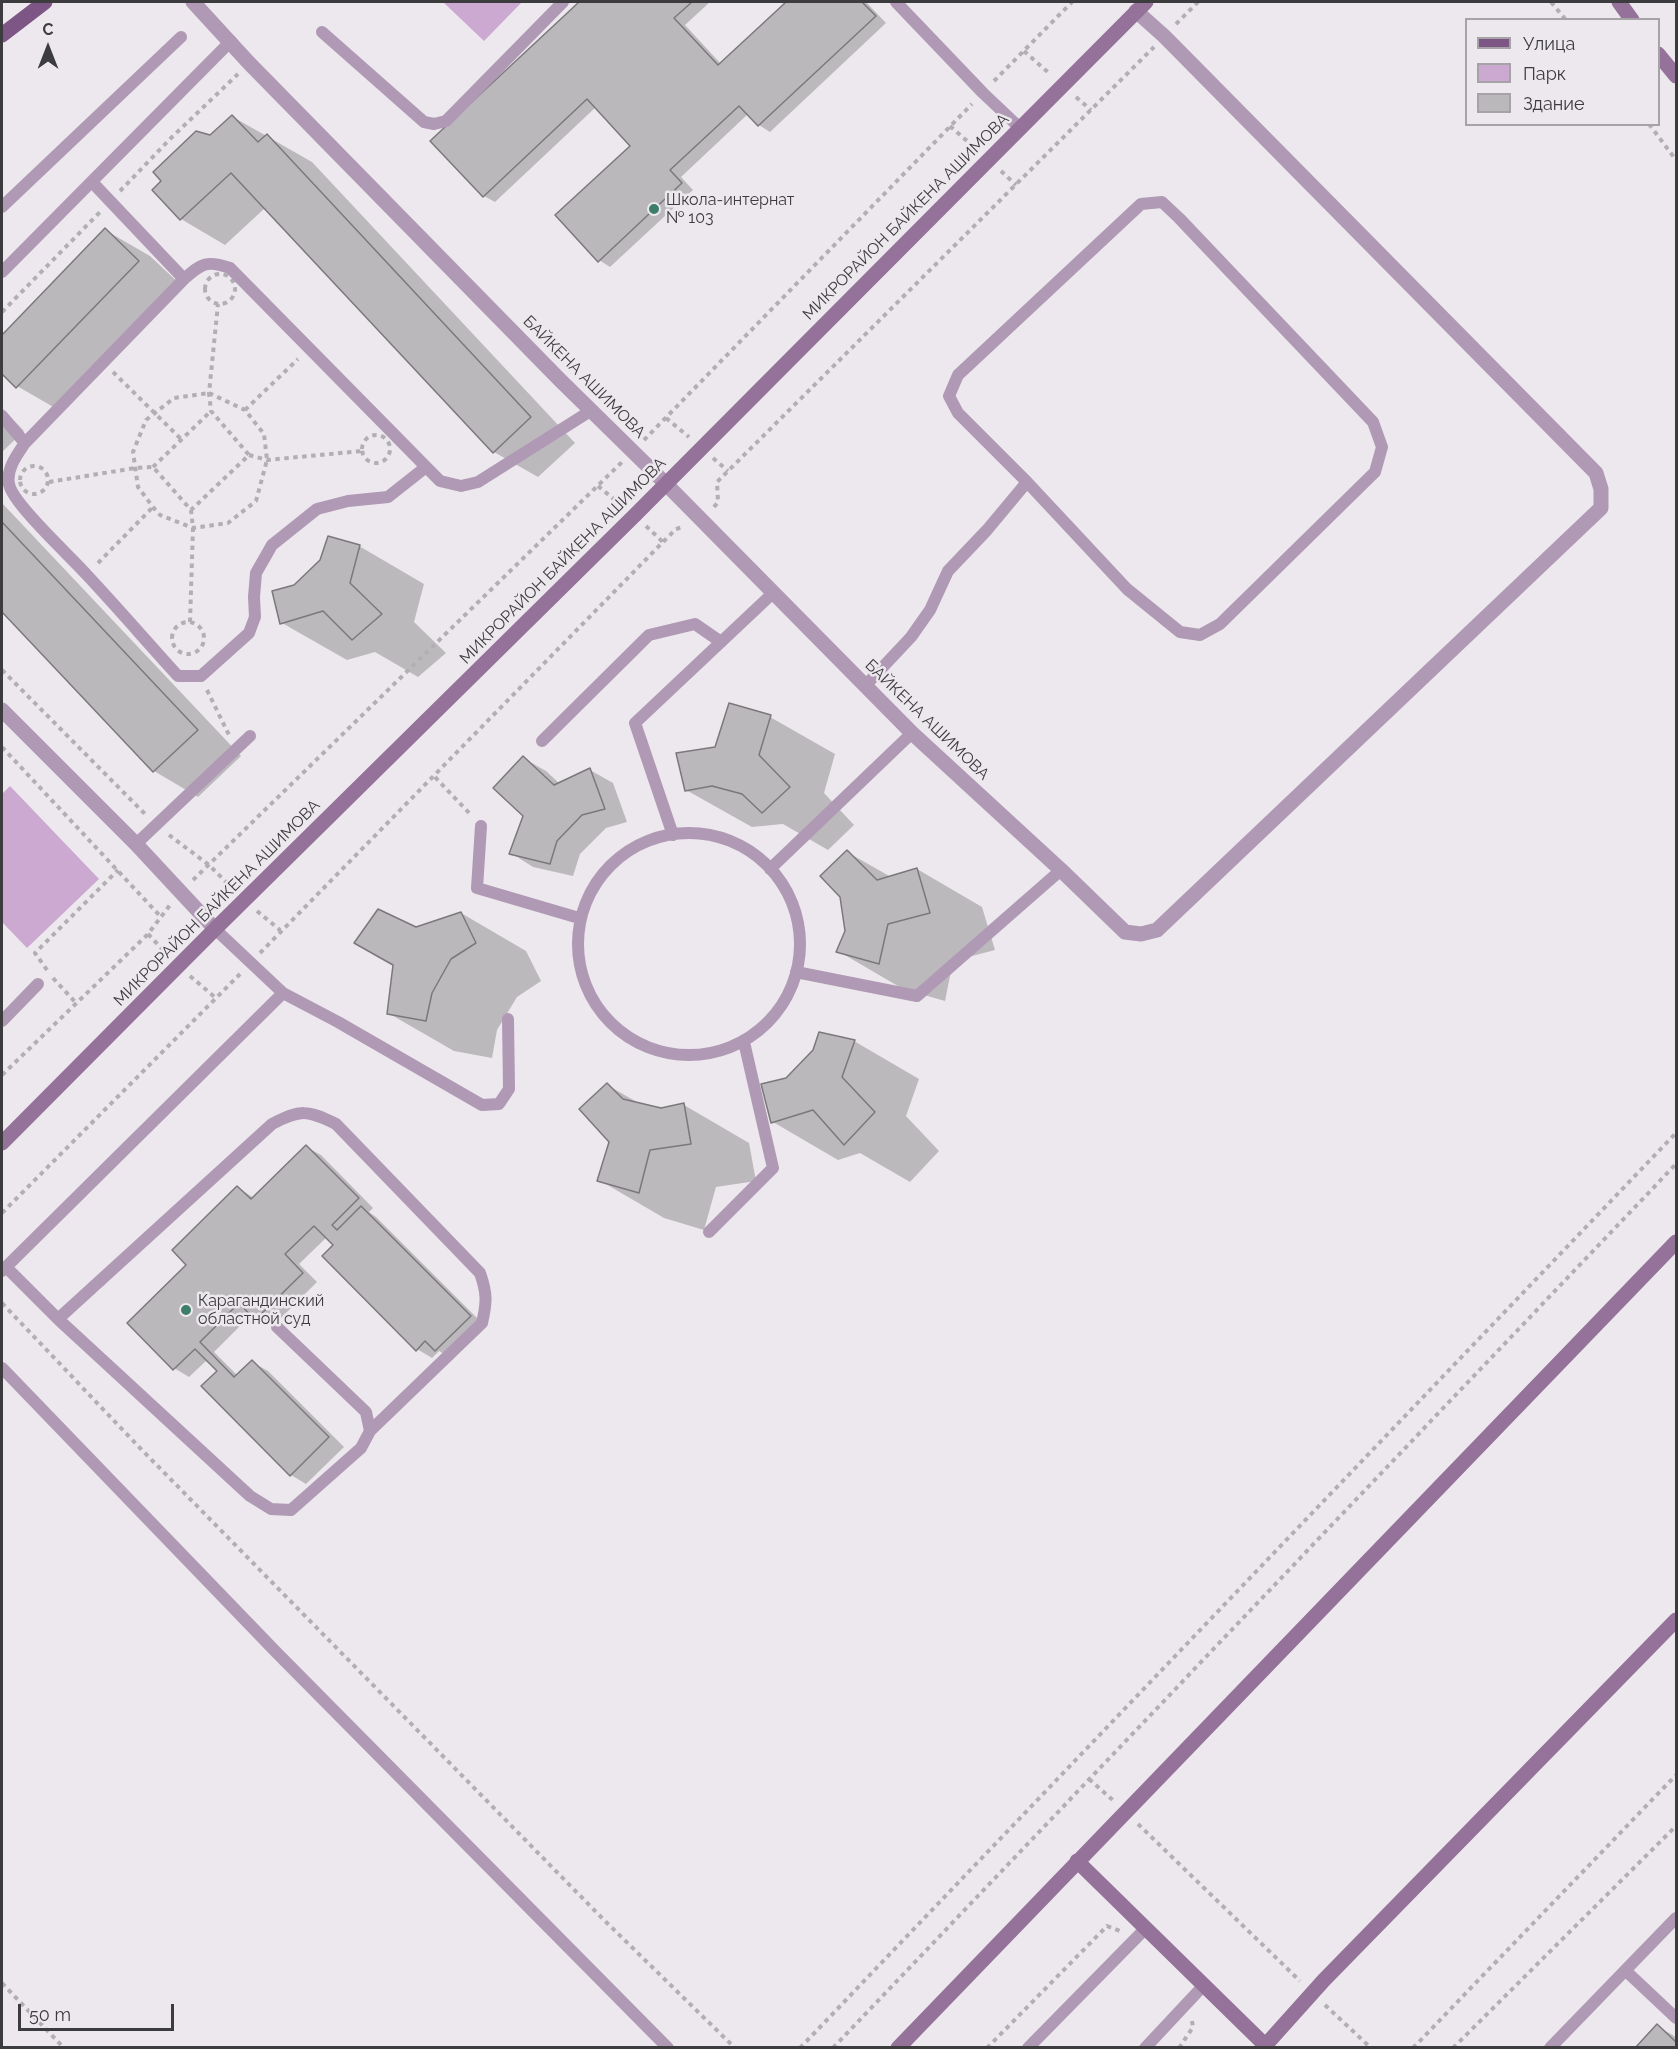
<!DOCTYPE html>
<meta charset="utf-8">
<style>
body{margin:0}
#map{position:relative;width:1678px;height:2049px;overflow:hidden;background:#ece8ed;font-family:Raleway,sans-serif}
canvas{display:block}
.frame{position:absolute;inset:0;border:3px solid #3c3b3d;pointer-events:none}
.legend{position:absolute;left:1465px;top:18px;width:195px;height:108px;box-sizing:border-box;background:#ece8ed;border:2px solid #a6a3a7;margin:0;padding:8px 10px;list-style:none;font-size:18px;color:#3c3b3d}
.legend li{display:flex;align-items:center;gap:12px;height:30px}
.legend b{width:30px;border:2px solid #a6a3a7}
.north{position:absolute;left:18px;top:18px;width:60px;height:60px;-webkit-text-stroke:4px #ece8ed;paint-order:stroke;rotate:0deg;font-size:16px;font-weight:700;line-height:24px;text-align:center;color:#3c3b3d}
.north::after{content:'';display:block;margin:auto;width:21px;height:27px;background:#3c3b3d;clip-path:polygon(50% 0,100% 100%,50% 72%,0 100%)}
.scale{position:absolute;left:18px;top:2004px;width:156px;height:27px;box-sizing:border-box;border:3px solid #3c3b3d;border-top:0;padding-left:8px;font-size:18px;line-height:21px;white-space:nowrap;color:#3c3b3d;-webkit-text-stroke:4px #ece8ed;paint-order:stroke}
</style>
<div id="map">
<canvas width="1678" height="2049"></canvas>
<div class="frame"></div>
<ul class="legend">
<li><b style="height:8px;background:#7e5685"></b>Улица</li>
<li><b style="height:16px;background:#cca9d1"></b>Парк</li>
<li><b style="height:16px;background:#bbb8bc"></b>Здание</li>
</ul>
<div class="north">С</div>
<div class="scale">50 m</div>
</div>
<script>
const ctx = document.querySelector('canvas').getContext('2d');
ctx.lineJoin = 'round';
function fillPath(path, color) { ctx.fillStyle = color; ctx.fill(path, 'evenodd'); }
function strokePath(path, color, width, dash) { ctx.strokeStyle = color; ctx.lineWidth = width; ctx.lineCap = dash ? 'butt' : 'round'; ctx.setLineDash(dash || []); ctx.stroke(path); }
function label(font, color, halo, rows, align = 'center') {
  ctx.font = font + ' Raleway,sans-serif'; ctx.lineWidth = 5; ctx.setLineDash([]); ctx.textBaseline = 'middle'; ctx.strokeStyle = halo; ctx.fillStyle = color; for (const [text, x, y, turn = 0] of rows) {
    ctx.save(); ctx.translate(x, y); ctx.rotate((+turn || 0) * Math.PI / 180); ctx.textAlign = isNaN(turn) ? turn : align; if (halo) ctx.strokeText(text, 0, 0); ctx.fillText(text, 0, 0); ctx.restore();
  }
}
const green = new Path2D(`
 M443,2H522L484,41Z
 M10,786L99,879L27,948L2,922V794Z`);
const shadow = new Path2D(`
 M582,2H710L685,25L721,64L788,2H866L886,23L770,132L759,125L748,114L681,177L693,190L610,267L599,260L632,146L596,107L495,202L484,196L432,141Z
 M233,117L312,162L575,443L538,477L494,452L265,208L225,245L181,219L211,137Z
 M105,230L150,256L183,287L62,412L17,386L2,372V337Z
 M2,408L24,431L2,452Z
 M2,503L241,756L198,797L154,771L2,610Z
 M359,546L424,584L414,622L446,653L418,677L375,652L347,660L282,623L295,586Z
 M770,717L835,754L824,793L854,825L828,850L783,824L752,827L686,790L716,748Z
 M523,758L546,771L560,784L590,770L613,783L627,822L606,828L580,854L573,876L533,867L511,853L525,815Z
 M847,852L891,877L917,869L982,907L995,950L953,961L945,1001L903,989L838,951L846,931Z
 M461,913L526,951L541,981L517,997L497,1030L492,1058L454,1051L388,1013L394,964L416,929Z
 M854,1041L919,1079L906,1116L939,1151L910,1182L860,1153L838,1160L773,1122L787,1079L815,1051Z
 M607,1085L644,1106L661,1110L684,1105L749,1143L756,1181L716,1187L704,1230L664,1218L599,1180L611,1141Z
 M306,1147L321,1155L373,1208L369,1212L376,1217L485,1326L451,1358L439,1351L432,1358L417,1349L327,1237L299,1264L317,1282L272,1327L252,1314L214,1352L238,1376L252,1362L268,1371L344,1447L306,1484L291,1475L203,1386L219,1371L207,1360L189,1377L174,1368L188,1265L237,1187L254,1198Z
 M1657,2026L1676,2037V2048H1637Z`);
const building = new Path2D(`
 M579,2H692L674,18L718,65L786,2H862L876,16L758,126L739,106L670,170L682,183L598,262L555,215L630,146L587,99L483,197L430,141Z
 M232,115L258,142L267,134L531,417L493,453L231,173L180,220L152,190L161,181L153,172L196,131L210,135Z
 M105,228L139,261L16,388L2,374V335Z
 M2,522L198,730L153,772L2,612Z
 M328,536L360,545L350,583L382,614L352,640L323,611L280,624L272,591L294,585L320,560Z
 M729,703L771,715L759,755L790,787L762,813L742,794L712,786L685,791L676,753L715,747Z
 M523,756L554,785L590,768L605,809L582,815L557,841L550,864L509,854L523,816L493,788Z
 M847,850L877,880L917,868L930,913L888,924L879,964L836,952L845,931L840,897L820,876Z
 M378,909L416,927L461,912L476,943L451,959L432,993L426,1021L387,1014L393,965L354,943Z
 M819,1032L855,1040L842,1077L875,1112L844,1145L813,1110L771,1123L761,1084L786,1078L813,1050Z
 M607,1083L623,1099L661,1108L684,1103L691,1144L650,1150L639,1193L597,1181L609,1142L579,1109Z
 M306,1145L359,1198L332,1225L337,1230L361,1206L471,1316L435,1351L425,1341L416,1351L322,1256L333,1245L314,1226L285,1254L303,1273L255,1320L239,1303L200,1342L234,1377L252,1360L329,1437L290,1476L201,1386L217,1371L195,1349L173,1370L127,1323L186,1265L172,1250L237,1186L251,1199Z
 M1657,2024L1676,2042V2048H1635Z`);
const path = new Path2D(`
 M1551,2L1566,20
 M1176,24L1198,2
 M1024,51L1050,74
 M994,81L1072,2
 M1076,97L1091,110
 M1649,124L1676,160
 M950,126L975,148
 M1001,171L1016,185
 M120,191L170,139L238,74
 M205 289a15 15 0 1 1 30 0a15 15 0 1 1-30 0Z
 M2,312L100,212
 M113,372L181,439
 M209,393L245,410L264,434L267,460L256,501L228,523L193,528L160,515L153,507L138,487L133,452L146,420L174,398Z
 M245,410L298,359
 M666,418L689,437
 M362 449a14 14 0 1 1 28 0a14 14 0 1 1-28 0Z
 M644,440L972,104
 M249,455L267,460L362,451
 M713,458L728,471
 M20 480a14 14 0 1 1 28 0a14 14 0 1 1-28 0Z
 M153,467L211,411
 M49,482L135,468L153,467L191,510L249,455L211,411L209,393L218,304
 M598,486L622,506
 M714,507L718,502L717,482L1154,47
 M646,526L663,542
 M98,563L153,507
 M190,622L193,528L191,510
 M172 638a16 16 0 1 1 32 0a16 16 0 1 1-32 0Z
 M2,670L145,814
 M207,690L229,735
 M2,747L161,917
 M435,777L471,815
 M169,835L209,865L232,888
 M193,880L622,462
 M257,911L280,930
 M148,934L167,954
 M260,953L663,542L676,529L683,527
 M47,970L35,953L118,870
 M190,976L217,999
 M53,978L77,1004
 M2,1075L148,934L170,905
 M2,1213L240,974
 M2,1303L139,1447L604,1920L735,2048
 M1089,1779L1115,1802
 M1138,1824L1300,1981
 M2,1983L64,2048
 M1325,2005L1371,2048
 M800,2048L1676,1133
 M833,2048L1676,1164
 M987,2048L1107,1926L1120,1931
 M1179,2048L1193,2027L1192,2021
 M1413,2048L1676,1775
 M1453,2048L1676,1826`);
const lane = new Path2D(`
 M896,2L983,93L1020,128
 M322,32L424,122L434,124L446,121L563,2
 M92,182L184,279
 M1162,202L1179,218L1373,422L1382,447L1375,472L1220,624L1200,635L1180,632L1127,589L1027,482L958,413L949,396L958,375L1141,204Z
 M2,207L181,37
 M2,272L231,41
 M2,416L25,443L184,279C202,263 207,260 230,268L440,481L461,486L478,482L592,410
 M25,443C17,455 6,469 9,484C12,503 71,557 86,574C117,607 147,642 178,676H201L249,633L255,617L254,597L256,573L272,545L317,509L348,501L388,497L426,467
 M865,686L911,637L930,610L948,571L987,530L1027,482
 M542,741L649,635L695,624L721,642
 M481,826L477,888L579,918
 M578 944a111 111 0 1 1 222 0a111 111 0 1 1-222 0Z
 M673,835L635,723L773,593
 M136,844L250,736
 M770,869L912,733
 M796,972L917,996L1061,870
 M283,993L338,1022L482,1105L499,1104L509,1089L508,1019
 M2,1021L38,984
 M709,1232L773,1168L744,1042
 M6,1267L58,1319L250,1496L271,1509L291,1510L361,1448L370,1431L366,1412L277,1327
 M2,1271L283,993L215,929
 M58,1319L272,1124C301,1109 307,1110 336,1124L480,1273C487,1293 487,1302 482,1323L370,1431
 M2,1368L276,1652L668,2048
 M1626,1971L1676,2018
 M1028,2048L1146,1928
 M1145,2048L1204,1985
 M1550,2048L1676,1918`);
const street = new Path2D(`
 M193,2L249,63L560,380L666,484L912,733L1061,870L1125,932L1141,934L1157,930L1601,508V489L1596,473L1164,36L1136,11
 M2,710L136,844L215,929`);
const secondary = new Path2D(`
 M1619,2L1632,20
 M1658,54L1676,76
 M2,1143L215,929L634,516L1146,2
 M1077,1861L1265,2045
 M898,2048L1676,1242
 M1263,2048L1324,1980L1676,1620`);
const primary = new Path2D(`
 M2,35L45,2`);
const markers = [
 [654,209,6,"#3e7d6a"],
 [186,1310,6,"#3e7d6a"]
];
const poiNames = [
 ["Школа-интернат",666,200],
 ["№ 103",666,218],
 ["Карагандинский",198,1301],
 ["областной суд",198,1319]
];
const streetNames = [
 ["МИКРОРАЙОН БАЙКЕНА АШИМОВА",906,217,-45],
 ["БАЙКЕНА АШИМОВА",584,377,45],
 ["МИКРОРАЙОН БАЙКЕНА АШИМОВА",563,561,-45],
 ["БАЙКЕНА АШИМОВА",927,720,44],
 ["МИКРОРАЙОН БАЙКЕНА АШИМОВА",217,903,-45]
];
fillPath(green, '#cca9d1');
fillPath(shadow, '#0003');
fillPath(building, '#bbb8bc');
strokePath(building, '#7b787c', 1.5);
strokePath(path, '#b2afb3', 4, [4.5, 4.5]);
strokePath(lane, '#b099b4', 12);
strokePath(street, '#b099b4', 15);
strokePath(secondary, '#947299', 15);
strokePath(primary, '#7e5685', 15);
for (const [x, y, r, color] of markers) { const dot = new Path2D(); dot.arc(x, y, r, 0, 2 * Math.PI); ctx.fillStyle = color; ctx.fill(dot); strokePath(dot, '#ece8ed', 2); }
label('16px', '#3c3b3d', '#ece8ed', poiNames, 'left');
label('16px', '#3c3b3d', '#ece8ed', streetNames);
</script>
